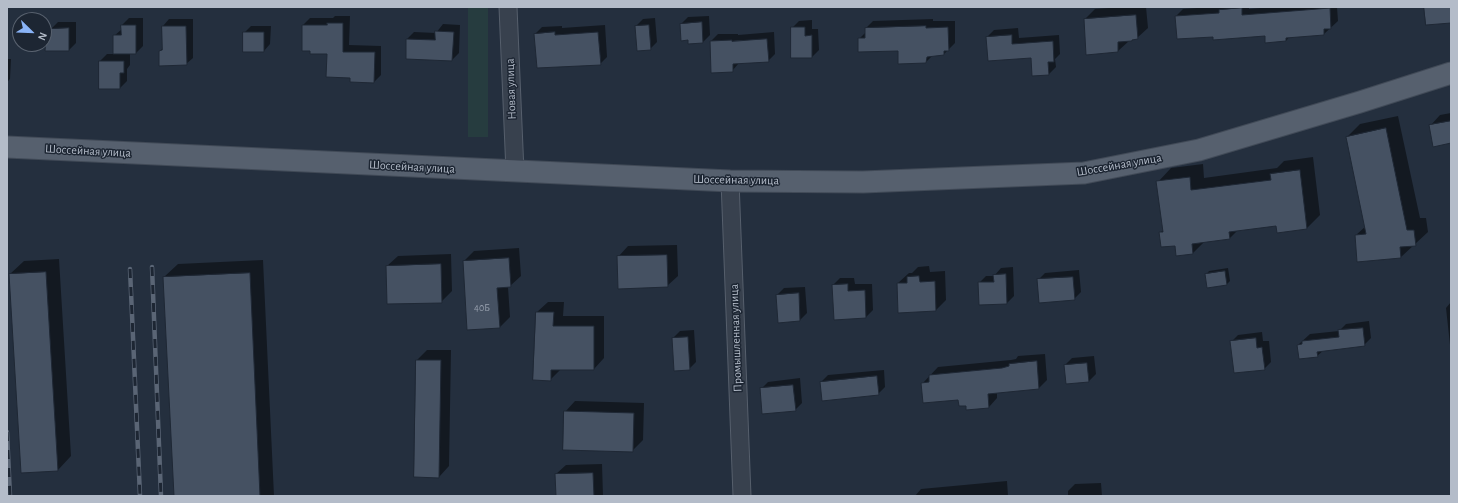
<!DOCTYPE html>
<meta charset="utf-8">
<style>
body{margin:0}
#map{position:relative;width:1458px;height:503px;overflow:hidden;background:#242f3e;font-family:"Alegreya Sans",sans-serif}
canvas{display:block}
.frame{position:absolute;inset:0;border:8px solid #b4bcc9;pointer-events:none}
.north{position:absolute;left:12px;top:12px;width:40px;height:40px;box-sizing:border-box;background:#1d2633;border:1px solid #59626f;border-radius:50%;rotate:113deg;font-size:11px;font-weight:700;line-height:16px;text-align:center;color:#b4bcc9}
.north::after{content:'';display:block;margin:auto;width:14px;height:18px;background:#8ab4f8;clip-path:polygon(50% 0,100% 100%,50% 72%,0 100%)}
</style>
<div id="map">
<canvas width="1458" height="503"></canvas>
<div class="frame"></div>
<div class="north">N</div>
</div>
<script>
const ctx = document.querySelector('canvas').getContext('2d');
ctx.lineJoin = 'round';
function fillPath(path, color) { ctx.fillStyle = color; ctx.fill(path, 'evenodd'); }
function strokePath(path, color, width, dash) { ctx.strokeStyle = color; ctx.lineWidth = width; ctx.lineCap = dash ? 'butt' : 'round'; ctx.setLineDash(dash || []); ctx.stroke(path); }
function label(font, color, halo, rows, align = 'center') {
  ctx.font = font + ' "Alegreya Sans",sans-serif'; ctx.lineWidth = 3; ctx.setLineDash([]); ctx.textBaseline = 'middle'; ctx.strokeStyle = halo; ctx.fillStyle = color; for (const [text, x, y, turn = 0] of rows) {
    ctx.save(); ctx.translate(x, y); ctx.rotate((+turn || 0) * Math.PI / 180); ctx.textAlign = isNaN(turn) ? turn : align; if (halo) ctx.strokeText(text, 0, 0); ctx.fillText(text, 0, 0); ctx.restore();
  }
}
const green = new Path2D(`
 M468,7H488V137H468Z`);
const shadow = new Path2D(`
 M1123,7H1146L1148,28L1137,38L1129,41L1118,51L1087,54L1085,19L1095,9Z
 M1211,7H1249V9L1272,7H1337L1338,21L1324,34L1290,36L1286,41L1266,35L1214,36L1176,16L1183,9Z
 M335,16H350L349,45L381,46V75L374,82L351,77L303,25L310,18H333Z
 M709,16L710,35L703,42L689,43L688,39L681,24L688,17Z
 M129,18H143V46L136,53H130V65L127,69V81L120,88L100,61L107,54H114V36L122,29V25Z
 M655,18L657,42L650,49L636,26L643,19Z
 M169,19H193V58L186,64L160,51L163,48V26Z
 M933,19V21H955V43L944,54L933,55L926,62L899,50L859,39L866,32V28L873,21Z
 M812,20V29H818L819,50L812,57L792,28L799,21Z
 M58,22H76V43L69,50H46L47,37L51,32V29Z
 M443,24L460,25L459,53L452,60L407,39L414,32L436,33Z
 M605,25L607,57L600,64L535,34L542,27L562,26V28Z
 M251,26H271L270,44L264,51L244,33Z
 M1018,28L1019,38L1059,35L1060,54L1055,59L1056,67L1049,74L1032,57L987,37L994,30Z
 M774,32L775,54L768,61L739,63L732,71L711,41L718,34H738V35Z
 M7,59H11L10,79L7,82Z
 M1451,113V142L1430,126L1440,115Z
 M1398,116L1420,218H1426L1428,232L1401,257L1356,235L1366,226L1347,137L1360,124Z
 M1313,157L1320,215L1307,228L1277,225L1238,230L1230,238L1204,242L1193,253L1176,244L1160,233L1163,230L1158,182L1171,168L1203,164L1204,178L1277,168L1284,161Z
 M677,245L678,276L667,286L618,257L628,246Z
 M519,248L521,276L510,286L508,287L510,317L500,327L464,261L474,251Z
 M451,254L452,291L441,302L387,266L398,256Z
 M59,259L71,456L58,470L10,274L24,261Z
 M263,260L274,496H175L164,277L178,264Z
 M929,266L930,272L945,271L946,300L936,310L898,283L909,273H912L918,267Z
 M1013,267L1014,296L1007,303L979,283L986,276H994L1001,268Z
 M1228,268L1230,281L1227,284L1206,275L1209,271Z
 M1079,270L1081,292L1074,299L1038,280L1045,273Z
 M840,278H854L855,284H872L873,310L866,317L833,285Z
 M805,287L807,313L800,320L779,322L777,295L784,288Z
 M548,302H564L563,316H604V358L594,369H561L550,380L537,312Z
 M1451,302V354L1446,308Z
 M1369,321L1371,338L1364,345L1324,350L1317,356L1298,345L1310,334L1339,331L1346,324Z
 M694,330L696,362L689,369L673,338L680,331Z
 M1262,332L1263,341H1269L1271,362L1264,369L1231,342L1238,335Z
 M427,350H451L449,466L439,477L417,360Z
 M1045,354L1047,380L1039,388L997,392V398L989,407L967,405L959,399L922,384L938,367L1011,360L1016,359L1018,356Z
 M1094,356L1096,374L1089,381L1065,365L1072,358Z
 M884,370L885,387L878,394L821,382L828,375Z
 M800,378L802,403L795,410L761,389L768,382Z
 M575,401L644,403L643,440L632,451L565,412Z
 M602,464L603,496H557L556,474L566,465Z
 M1007,481L1008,496H915L921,489Z
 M1101,483L1102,496H1068V491L1075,484Z`);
const building = new Path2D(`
 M1424,7H1451V23L1426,25Z
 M1242,8V15L1330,8L1331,29H1324V35L1286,38V41L1265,43V36L1213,40V37L1177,39L1175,16L1219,13V10Z
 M1136,15L1138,39L1132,40V41L1118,42V52L1086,55L1084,19Z
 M702,22L703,43L688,44V40L681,41L680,24Z
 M327,23H343V52H375L374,83L350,82V78L326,77L327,54H310V51H302V25H327Z
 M121,25H136V54H113V35H121Z
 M649,25L651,50L637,51L635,26Z
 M162,26H186L187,65L159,66V51L162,50Z
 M926,26V28L948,27L949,51H944V55L927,57L926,63L898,64V51L858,52V38H865V28Z
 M791,27H805V36L812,35V58H791Z
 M69,28V51H45L46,36H50V29Z
 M435,31L454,32L452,61L406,59V39L435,40Z
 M243,32H264V52H243Z
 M555,32V35L598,32L601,65L537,68L534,34Z
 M1012,35V44L1053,41L1054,62H1048L1049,75L1032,76L1031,58L988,61L986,37Z
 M767,39L769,62L733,64V72L711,73L710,41L732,40V41Z
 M99,61H124V73H120V89H99Z
 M1451,121V143L1433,147L1429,125Z
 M1386,128L1407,230H1414L1416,246L1400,247L1401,258L1357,262L1355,235L1366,234L1346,137Z
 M1300,170L1307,229L1277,233L1276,226L1229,232L1230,239L1192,244L1193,254L1176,256L1175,246L1161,247L1159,232H1163L1156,181L1190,177L1191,190L1271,180L1270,174Z
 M667,255L668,287L618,289L617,256Z
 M509,258L511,287L497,288L500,328L467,330L463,261Z
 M441,264L442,303L387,304L386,266Z
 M1225,271L1227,285L1207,288L1205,274Z
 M46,272L58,471L21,473L9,274Z
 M250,273L260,496H174L163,277Z
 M1006,274L1007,304L979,305L978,282H994L993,275Z
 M919,276L920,282L935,281L936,311L898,313L897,283H907V277Z
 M1073,277L1075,300L1039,303L1037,279Z
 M848,284V291L865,290L866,318L834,320L832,285Z
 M799,293L800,321L778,323L776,295Z
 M536,312H554L553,326H594V370H551V381L533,380Z
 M1363,328L1365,346L1317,352L1318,357L1299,359L1297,345L1302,344V341L1339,337L1338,330Z
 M688,337L690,370L674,371L672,338Z
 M1256,338L1257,348L1262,347L1265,370L1234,373L1230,341Z
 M416,360H441L439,478L414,477Z
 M1037,361L1039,389L988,394L989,408L966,410V406H959L958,400L923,403L921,383L929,382V375L1002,368L1009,366V364Z
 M1087,363L1089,382L1066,384L1064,365Z
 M877,376L879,395L822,401L820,382Z
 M793,385L796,411L762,414L760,388Z
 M564,411L634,413L633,452L563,450Z
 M593,473L594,496H556L555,474Z`);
const minor = new Path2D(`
 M508,7L515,172
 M730,181L742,496`);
const major = new Path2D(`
 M7,147L730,181L863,182L1084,173L1199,150L1360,102L1451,73`);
const rail = new Path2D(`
 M152,267L161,496
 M130,269L140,496
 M7,432L10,496`);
const numberNames = [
 ["40Б",482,308]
];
const streetNames = [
 ["Новая улица",511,89,-92],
 ["Шоссейная улица",88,151,3],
 ["Шоссейная улица",1119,165,-10],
 ["Шоссейная улица",412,167,3],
 ["Шоссейная улица",736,180,1],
 ["Промышленная улица",736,338,-92]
];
fillPath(green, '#263c3f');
fillPath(shadow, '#0007');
fillPath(building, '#455162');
strokePath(building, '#1f2835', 1);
strokePath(minor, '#565f6c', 19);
strokePath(major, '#414a57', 23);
strokePath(minor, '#38414e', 17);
strokePath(major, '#56606e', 21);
strokePath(rail, '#5a6575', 4.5);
strokePath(rail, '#1d2633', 3, [9]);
label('10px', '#98a1af', null, numberNames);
label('12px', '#b4bcc9', '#1d2633', streetNames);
</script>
